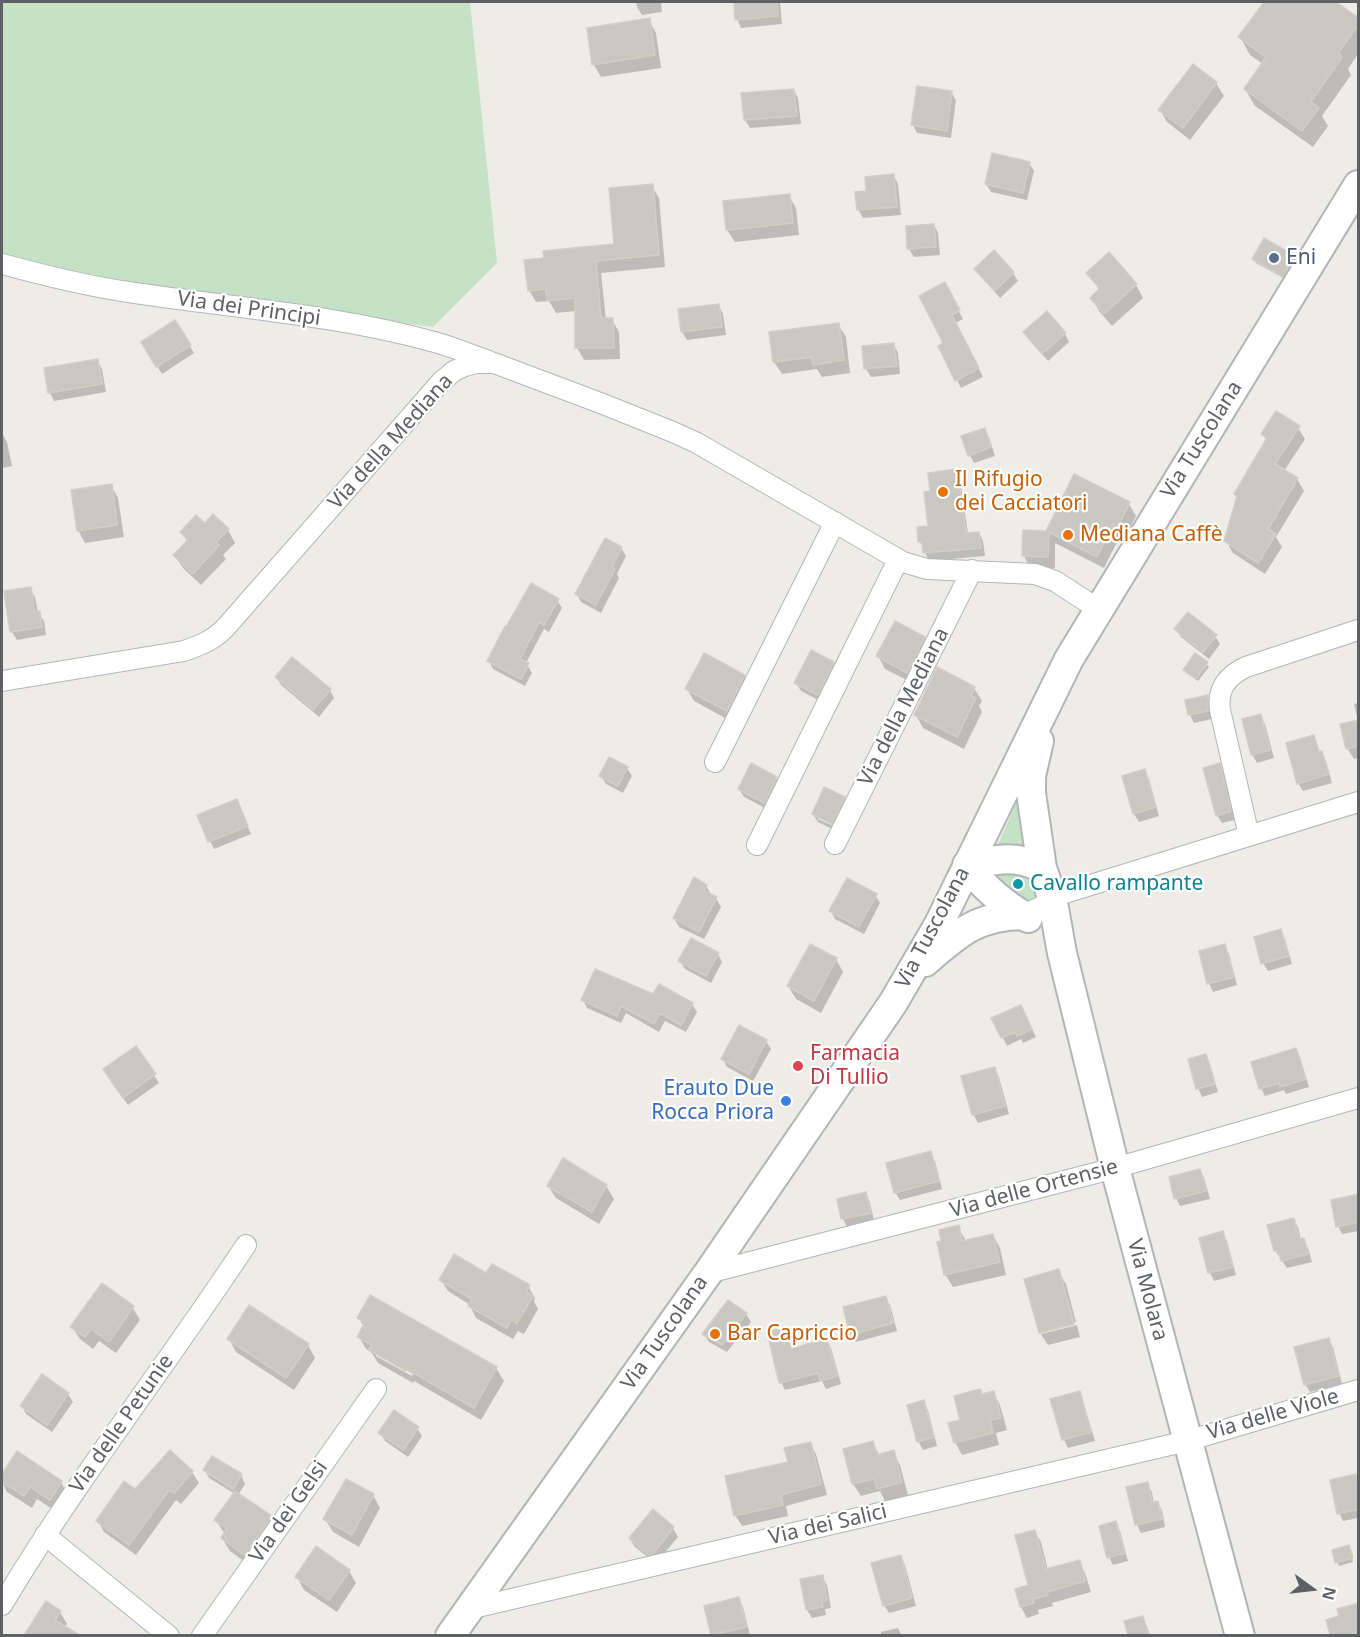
<!DOCTYPE html>
<meta charset="utf-8">
<style>
body{margin:0}
#map{position:relative;width:1360px;height:1637px;overflow:hidden;background:#eeece6;font-family:"Noto Sans",sans-serif}
canvas{display:block}
.frame{position:absolute;inset:0;border:3px solid #5d6064;pointer-events:none}
.north{position:absolute;left:1282px;top:1559px;width:60px;height:60px;-webkit-text-stroke:4px #fff;paint-order:stroke;rotate:105deg;font-size:16px;font-weight:700;line-height:24px;text-align:center;color:#5d6064}
.north::after{content:'';display:block;margin:auto;width:21px;height:27px;background:#5d6064;clip-path:polygon(50% 0,100% 100%,50% 72%,0 100%)}
</style>
<div id="map">
<canvas width="1360" height="1637"></canvas>
<div class="frame"></div>
<div class="north">N</div>
</div>
<script>
const ctx = document.querySelector('canvas').getContext('2d');
ctx.lineJoin = 'round';
function fillPath(path, color) { ctx.fillStyle = color; ctx.fill(path, 'evenodd'); }
function strokePath(path, color, width, dash) { ctx.strokeStyle = color; ctx.lineWidth = width; ctx.lineCap = dash ? 'butt' : 'round'; ctx.setLineDash(dash || []); ctx.stroke(path); }
function label(font, color, halo, rows, align = 'center') {
  ctx.font = font + ' "Noto Sans",sans-serif'; ctx.lineWidth = 4.5; ctx.setLineDash([]); ctx.textBaseline = 'middle'; ctx.strokeStyle = halo; ctx.fillStyle = color; for (const [text, x, y, turn = 0] of rows) {
    ctx.save(); ctx.translate(x, y); ctx.rotate((+turn || 0) * Math.PI / 180); ctx.textAlign = isNaN(turn) ? turn : align; if (halo) ctx.strokeText(text, 0, 0); ctx.fillText(text, 0, 0); ctx.restore();
  }
}
const green = new Path2D(`
 M2,2H470L497,263L433,327L2,266Z
 M1020,794L1032,853L994,854Z
 M1001,866L1038,880L1039,900L1024,907L987,873Z`);
const shadow = new Path2D(`
 M636,2H661L662,12L642,15L637,7Z
 M735,2H780L782,24L741,28L737,19Z
 M1266,2H1333L1358,20V54L1348,69L1351,75L1322,116L1328,126L1313,147L1255,106L1245,89L1263,64L1250,55L1240,37Z
 M649,20L656,33L661,68L601,77L594,65Z
 M1193,66L1216,83L1224,96L1190,140L1167,122L1160,110Z
 M794,90L798,98L801,124L750,128L745,120Z
 M951,92L956,100L951,138L917,133L913,125Z
 M1029,163L1034,171L1027,200L991,192L986,184Z
 M894,176L898,184L901,215L863,218L858,209L868,193Z
 M652,186L659,198L665,267L601,273L606,320H612L619,332L620,359L584,360L577,348L576,311L556,313L549,301L536,302L529,290L616,245Z
 M789,196L796,208L799,235L735,242L727,230Z
 M934,225L938,233L940,255L914,257L909,249Z
 M1109,254L1136,285L1143,298L1112,326L1099,311L1092,298L1100,291L1088,273Z
 M1294,257L1296,261L1285,279L1256,263L1254,259Z
 M976,269L1013,273L1018,281L1000,298L981,277Z
 M944,284L963,319L956,323L983,377L961,388L957,380L945,344Z
 M719,306L723,314L726,335L687,340L682,332Z
 M175,322L194,353L162,374L147,350Z
 M838,324L846,337L850,373L822,377L817,369L782,374L774,362Z
 M1025,332L1065,334L1069,342L1048,361L1030,340Z
 M894,345L898,353L900,374L871,377L866,369Z
 M97,361L102,369L106,392L54,401L50,393L46,369Z
 M1298,428L1305,439L1284,471L1297,479L1304,491L1276,537L1282,547L1265,574L1233,553L1226,541L1238,498L1236,494L1267,442L1263,435Z
 M984,429L989,437L995,456L974,463L970,455Z
 M2,433L7,442L12,466L2,468Z
 M956,471L960,479L968,534L979,533L983,541L985,556L929,561L920,542L930,528L932,493Z
 M111,485L118,498L124,537L85,543L78,530Z
 M1129,504L1136,516L1125,538L1120,536L1104,568L1055,543V568H1030L1024,556L1047,532Z
 M205,525L228,530L235,543L223,555L226,559L201,585L183,568L175,556L187,542L182,532Z
 M621,548L626,556L617,574L619,578L601,613L581,602L577,594Z
 M30,589L35,597L38,613H39L44,621L46,635L17,640L12,632L5,593Z
 M557,600L562,608L549,632L544,629L526,663L532,673L525,686L493,669L489,661Z
 M1176,629L1215,636L1220,644L1209,659L1181,637Z
 M924,638L932,650L915,684L885,669L878,656Z
 M833,663L838,671L822,702L801,691L796,683Z
 M1206,663L1209,667L1198,681L1187,673L1185,670Z
 M744,676L751,689L734,723L694,701L687,689Z
 M277,677L330,690L334,698L319,717L281,685Z
 M974,688L982,701L979,706L982,712L964,749L923,728L916,715Z
 M1207,697L1212,705V719L1194,723L1190,715Z
 M1358,703V758L1354,759L1347,748L1358,721L1354,704Z
 M1260,716L1265,724L1274,758L1257,763L1252,754Z
 M1313,737L1320,753L1326,761L1332,783L1303,791L1298,783Z
 M1219,765L1224,773L1235,820L1222,823L1217,815Z
 M627,768L632,776L623,793L606,784L601,776Z
 M1144,771L1149,779L1159,816L1139,822L1134,814L1124,777Z
 M776,778L781,786L769,810L744,797L739,789Z
 M844,798L849,806L839,825L818,816V819L838,828L836,831L818,822L813,814Z
 M236,800L251,834L214,849L210,841Z
 M706,886L711,894L710,895L716,898L721,907L704,939L679,927L674,918Z
 M875,895L880,903L864,934L835,919L831,911Z
 M1280,931L1285,939L1292,964L1268,971L1263,963Z
 M1224,946L1229,954L1237,985L1213,992L1209,983Z
 M718,954L722,962L711,983L685,969L680,961Z
 M836,959L843,972L821,1013L796,999L788,986Z
 M654,996L692,1004L697,1012L686,1032L665,1021L659,1032L626,1013L621,1023L587,1008L583,1000Z
 M1021,1007L1036,1037L1023,1043L1021,1039L1007,1046L993,1019Z
 M766,1041L771,1049L753,1081L727,1067L723,1059Z
 M136,1048L159,1083L128,1105L109,1077Z
 M1295,1049L1300,1057L1309,1087L1286,1094L1284,1090L1265,1096L1261,1088Z
 M1206,1055L1210,1064L1218,1092L1202,1097L1198,1088Z
 M994,1068L999,1077L1009,1114L978,1123L973,1114Z
 M930,1153L935,1161L942,1189L900,1200L895,1192Z
 M1200,1170L1204,1178L1210,1199L1180,1206L1176,1198Z
 M548,1186H606L614,1199L599,1224L556,1198Z
 M865,1194L870,1202L874,1221L847,1227L843,1219L838,1200Z
 M1358,1196V1231L1342,1234L1338,1226Z
 M1293,1219L1298,1227L1301,1240H1303L1308,1248L1312,1262L1287,1268L1275,1250Z
 M958,1227L966,1241L993,1235L1000,1248L1006,1275L953,1287L945,1274Z
 M1222,1233L1227,1241L1236,1275L1214,1281L1210,1273L1201,1239Z
 M1058,1271L1066,1284L1076,1322L1041,1331V1334L1077,1325L1080,1337L1048,1345L1040,1333Z
 M487,1275L528,1286L535,1298L534,1301L538,1309L524,1334L518,1331L513,1339L476,1318L470,1306V1305L448,1291L441,1280Z
 M885,1297L890,1305L897,1331L856,1342L851,1334Z
 M133,1308L140,1320L116,1353L99,1341L93,1349L80,1339L72,1327Z
 M746,1314L751,1322L727,1352L709,1342L704,1334Z
 M359,1318L496,1368L504,1381L481,1420L414,1381L413,1383L378,1363L372,1353L366,1349L359,1337L364,1327ZM376,1353L413,1374L412,1376L376,1356Z
 M784,1329L789,1337L792,1350L826,1340L831,1348L841,1384L826,1389L822,1381L785,1390L781,1382Z
 M229,1339L308,1345L315,1358L294,1390L236,1352Z
 M1328,1339L1333,1347L1342,1384L1310,1392L1305,1384Z
 M993,1392L1000,1405L1007,1430L996,1433L999,1445L962,1455L955,1442L962,1421L982,1395Z
 M1079,1392L1083,1401L1095,1441L1068,1448L1064,1440L1052,1400Z
 M68,1394L73,1402L52,1432L26,1414L22,1406Z
 M923,1402L928,1410L937,1446L923,1450L918,1441Z
 M417,1428L422,1436L408,1457L385,1441L380,1433Z
 M810,1443L816,1454L827,1495L786,1506L788,1516L742,1526L735,1515Z
 M873,1443L880,1456L893,1452L900,1465L908,1495L885,1501L880,1491L861,1496L853,1484L845,1450Z
 M170,1452L192,1472L199,1483L181,1504L176,1500L136,1555L104,1532L98,1521L135,1491Z
 M17,1453L61,1482L68,1495L57,1512L37,1499L32,1508L7,1492L2,1482V1477Z
 M205,1470L241,1475L245,1484L238,1495L271,1517L278,1530L252,1567L230,1551L222,1538L225,1534L216,1521L235,1494L209,1478Z
 M1355,1476L1358,1481V1518L1343,1521L1339,1513Z
 M1147,1484L1152,1492L1154,1503L1157,1502L1162,1510L1165,1527L1141,1533L1137,1525L1128,1488Z
 M373,1495L380,1508L359,1547L333,1532L325,1519Z
 M653,1512L673,1528L678,1537L657,1562H654L635,1547L630,1539Z
 M1115,1523L1120,1531L1128,1561L1113,1565L1109,1557Z
 M1034,1531L1041,1542L1048,1570L1079,1562L1085,1573L1091,1592L1052,1603L1053,1606L1038,1610L1039,1614L1027,1618L1021,1607L1030,1586Z
 M1350,1550L1353,1562L1339,1566L1334,1551Z
 M900,1557L905,1565L916,1606L889,1613L884,1605Z
 M349,1571L356,1583L337,1612L304,1590L297,1577Z
 M822,1577L827,1585L831,1608L825,1609L826,1615L812,1618L807,1610Z
 M738,1599L743,1607L750,1635L713,1636L706,1607Z
 M46,1603L60,1612L67,1624L65,1628L69,1636H26Z
 M1142,1618L1147,1626L1150,1636H1129L1126,1622Z
 M898,1628L902,1636H881V1632Z`);
const building = new Path2D(`
 M734,2H777L778,16L735,20Z
 M1264,2H1336L1359,18V24L1338,53L1342,57L1311,102L1319,108L1302,131L1244,89L1266,57L1238,37Z
 M650,18L655,55L592,65L587,28Z
 M1193,64L1217,82L1183,128L1158,110Z
 M917,86L952,91L947,131L911,125Z
 M794,89L797,116L744,120L741,93Z
 M992,153L1030,162L1023,193L985,184Z
 M894,174L897,207L857,210L855,192L866,191L865,177Z
 M653,184L659,255L596,261L601,318H613L614,348H575V298L547,301L546,289L528,291L524,260L544,258L543,251L614,244L609,188Z
 M790,194L793,223L726,230L723,201Z
 M934,224L936,247L907,249L906,226Z
 M1264,238L1295,256L1283,277L1252,259Z
 M994,250L1014,272L995,291L974,269Z
 M1109,252L1137,284L1104,314L1090,298L1100,288L1086,273Z
 M945,282L960,310L952,315L979,368L955,381L938,346L943,343L919,296Z
 M719,304L722,327L681,332L678,309Z
 M1047,311L1066,333L1042,354L1023,332Z
 M175,320L191,345L156,367L141,342Z
 M839,323L844,360L813,365L812,357L773,362L769,332Z
 M894,343L897,366L864,369L862,346Z
 M98,359L102,384L48,393L44,368Z
 M1276,411L1300,426L1275,464L1298,478L1268,529L1276,534L1258,563L1224,541L1237,496L1234,494L1267,438L1261,434Z
 M985,428L991,447L968,456L961,436Z
 M957,469L966,533L979,532L981,548L923,553L922,542H918L917,527L928,526L924,492L930,491L928,473Z
 M1074,474L1130,502L1118,527L1113,525L1097,557L1049,532L1048,557L1022,556L1023,530L1046,531Z
 M112,484L117,525L77,531L71,490Z
 M213,514L229,529L216,542L219,545L193,574L173,555L188,540L180,532L196,515L205,523Z
 M605,538L622,547L612,567L615,569L596,605L575,594Z
 M531,583L559,599L544,625L539,622L520,659L529,663L521,679L487,661L505,626L506,627Z
 M31,587L35,612L40,611L42,627L10,632L4,591Z
 M1188,612L1217,635L1203,652L1174,629Z
 M895,621L925,637L907,673L876,656Z
 M811,650L834,662L818,695L794,683Z
 M704,653L745,675L727,711L685,689Z
 M1195,653L1208,662L1196,679L1183,670Z
 M292,657L331,689L313,710L275,677Z
 M937,667L975,687L971,696L976,698L957,737L914,715Z
 M1208,695V711L1188,715L1185,700Z
 M1261,714L1270,750L1251,755L1242,719Z
 M1359,720V746L1346,749L1340,724Z
 M1314,735L1319,752L1322,751L1329,774L1297,784L1286,743Z
 M609,757L628,767L618,786L599,776Z
 M751,763L777,777L765,803L738,789Z
 M1220,763L1231,811L1216,816L1203,768Z
 M1145,769L1156,807L1133,814L1122,776Z
 M824,787L845,797L832,824L812,814Z
 M237,799L248,826L208,842L197,815Z
 M694,877L707,885L704,891L717,897L699,932L673,918Z
 M847,878L877,894L859,927L829,911Z
 M1281,929L1289,956L1261,964L1254,937Z
 M691,938L719,953L706,976L678,961Z
 M810,944L837,958L814,1001L787,986Z
 M1225,944L1234,977L1207,984L1199,951Z
 M595,969L653,994L659,984L693,1003L681,1025L660,1013L654,1024L621,1006L617,1016L581,1000Z
 M1021,1005L1032,1029L1017,1036L1016,1032L1001,1038L991,1018Z
 M739,1025L767,1040L749,1074L721,1059Z
 M136,1046L156,1074L123,1098L103,1069Z
 M1296,1048L1306,1079L1280,1087L1279,1083L1259,1089L1251,1062Z
 M1206,1054L1215,1084L1196,1089L1188,1059Z
 M995,1067L1005,1106L972,1115L961,1076Z
 M931,1151L939,1181L894,1193L886,1163Z
 M563,1158L607,1185L592,1212L547,1186Z
 M1200,1169L1206,1191L1174,1199L1169,1177Z
 M866,1192L871,1213L841,1219L837,1199Z
 M1359,1194V1222L1336,1227L1331,1200Z
 M1294,1218L1299,1239L1304,1238L1308,1254L1281,1261L1278,1250L1274,1251L1267,1225Z
 M959,1225L962,1241L993,1234L1000,1262L944,1275L937,1242L941,1241L939,1230Z
 M1223,1231L1233,1267L1208,1273L1199,1238Z
 M454,1254L486,1273L492,1264L530,1285L526,1292L533,1296L517,1323L511,1320L507,1328L468,1306L472,1299L439,1280Z
 M1059,1269L1074,1324L1039,1333L1024,1279Z
 M102,1283L134,1306L109,1342L91,1329L85,1337L70,1327Z
 M370,1295L497,1367L474,1408L407,1369L406,1371L369,1350L372,1345L357,1337L365,1322L357,1318Z
 M886,1296L893,1323L850,1335L843,1307Z
 M728,1300L747,1313L722,1345L702,1334Z
 M249,1305L309,1344L286,1378L227,1339Z
 M785,1327L791,1349L827,1338L837,1376L820,1381L818,1373L779,1383L767,1331Z
 M1329,1338L1339,1376L1304,1385L1294,1347Z
 M42,1374L69,1393L47,1425L20,1406Z
 M980,1389L982,1394L994,1391L1001,1418L990,1420L993,1433L954,1443L948,1423L960,1420L954,1396Z
 M1080,1391L1091,1432L1062,1440L1050,1399Z
 M924,1400L934,1437L917,1442L907,1405Z
 M394,1410L419,1427L403,1450L378,1433Z
 M873,1441L877,1455L894,1450L902,1482L877,1489L874,1479L852,1484L843,1449Z
 M811,1442L821,1484L781,1495L783,1505L734,1516L725,1476L788,1462L784,1448Z
 M170,1450L193,1471L174,1493L169,1490L129,1545L96,1521L124,1481L135,1489Z
 M17,1451L62,1481L50,1500L30,1487L24,1496L2,1482V1474Z
 M212,1456L242,1474L233,1489L203,1470Z
 M1356,1474L1359,1487V1509L1337,1514L1330,1480Z
 M346,1479L374,1494L352,1535L323,1519Z
 M1148,1482L1152,1502L1158,1501L1162,1519L1135,1525L1126,1487Z
 M235,1491L272,1516L244,1555L221,1538L227,1529L214,1520Z
 M653,1509L674,1527L653,1554L648,1555L629,1538Z
 M1116,1521L1125,1553L1107,1558L1099,1526Z
 M1035,1530L1046,1569L1080,1560L1085,1581L1047,1592L1048,1595L1033,1599L1034,1603L1020,1607L1015,1589L1028,1585L1015,1535Z
 M1349,1545L1353,1558L1335,1563L1332,1550Z
 M316,1546L350,1570L329,1600L295,1577Z
 M901,1555L912,1598L883,1606L871,1563Z
 M823,1575L827,1600L822,1601L823,1607L806,1610L800,1579Z
 M739,1597L747,1627L711,1635L704,1606Z
 M46,1601L61,1611L55,1620L79,1635H24Z
 M1359,1603V1635H1330L1326,1620L1339,1616L1337,1609Z
 M1143,1616L1148,1635H1128L1124,1621Z`);
const street = new Path2D(`
 M2,264C46,276 90,287 135,293C236,308 339,315 438,343C455,348 472,355 489,361
 M2,681L184,651C201,645 214,640 226,627L441,382L454,371L465,366L476,363H494L603,404L673,432L697,443L903,562L927,569L1035,574L1055,581L1098,609
 M715,762L835,522
 M1249,836L1220,710C1217,689 1227,676 1246,667L1358,630
 M835,844L972,570
 M757,845L898,560
 M1023,915L1041,907L1052,897L1358,802
 M708,1273L1115,1168L1358,1098
 M45,1535L169,1636
 M2,1605C76,1481 166,1366 246,1245
 M469,1609L1187,1441L1358,1390
 M202,1636L376,1389`);
const secondary = new Path2D(`
 M1039,741L1031,776V793L1042,868L1052,897L1062,953L1115,1168L1240,1636
 M967,865C984,888 1003,904 1028,918
 M967,865C996,860 1014,854 1042,868
 M925,962C959,933 976,916 1023,915
 M450,1636L708,1273L893,1003L939,924L1069,659L1358,185`);
const markers = [
 [1274,258,6,"#5c6f8a"],
 [943,492,6,"#e8710a"],
 [1068,535,6,"#e8710a"],
 [1018,884,6,"#0f9aa8"],
 [798,1066,6,"#e0444e"],
 [786,1101,6,"#3f7fe0"],
 [715,1334,6,"#e8710a"]
];
const serviceNames = [
 ["Eni",1286,258]
];
const streetNames = [
 ["Via dei Principi",249,309,8],
 ["Via Tuscolana",1202,440,-58],
 ["Via della Mediana",391,442,-48],
 ["Via della Mediana",904,707,-63],
 ["Via Tuscolana",933,928,-62],
 ["Via delle Ortensie",1034,1189,-15],
 ["Via Molara",1147,1290,75],
 ["Via Tuscolana",665,1333,-55],
 ["Via delle Viole",1273,1415,-16],
 ["Via delle Petunie",122,1424,-55],
 ["Via dei Gelsi",289,1512,-55],
 ["Via dei Salici",828,1525,-13]
];
const foodNames = [
 ["Il Rifugio",955,480],
 ["dei Cacciatori",955,504],
 ["Mediana Caffè",1080,535],
 ["Bar Capriccio",727,1334]
];
const cultureNames = [
 ["Cavallo rampante",1030,884]
];
const healthNames = [
 ["Farmacia",810,1054],
 ["Di Tullio",810,1078]
];
const shopNames = [
 ["Erauto Due",774,1089],
 ["Rocca Priora",774,1113]
];
fillPath(green, '#c5e2c6');
fillPath(shadow, '#0003');
fillPath(building, '#c9c7c2');
strokePath(building, '#d2cec4', 1.5);
strokePath(street, '#b3b5b9', 22);
strokePath(secondary, '#b2b4b8', 32);
strokePath(street, '#fff', 20);
strokePath(secondary, '#fff', 28);
for (const [x, y, r, color] of markers) { const dot = new Path2D(); dot.arc(x, y, r, 0, 2 * Math.PI); ctx.fillStyle = color; ctx.fill(dot); strokePath(dot, '#fff', 2); }
label('21px', '#4e5e75', '#fff', serviceNames, 'left');
label('21px', '#5d6064', '#fff', streetNames);
label('21px', '#c56008', '#fff', foodNames, 'left');
label('21px', '#0d838f', '#fff', cultureNames, 'left');
label('21px', '#be3a42', '#fff', healthNames, 'left');
label('21px', '#366cbe', '#fff', shopNames, 'right');
</script>
